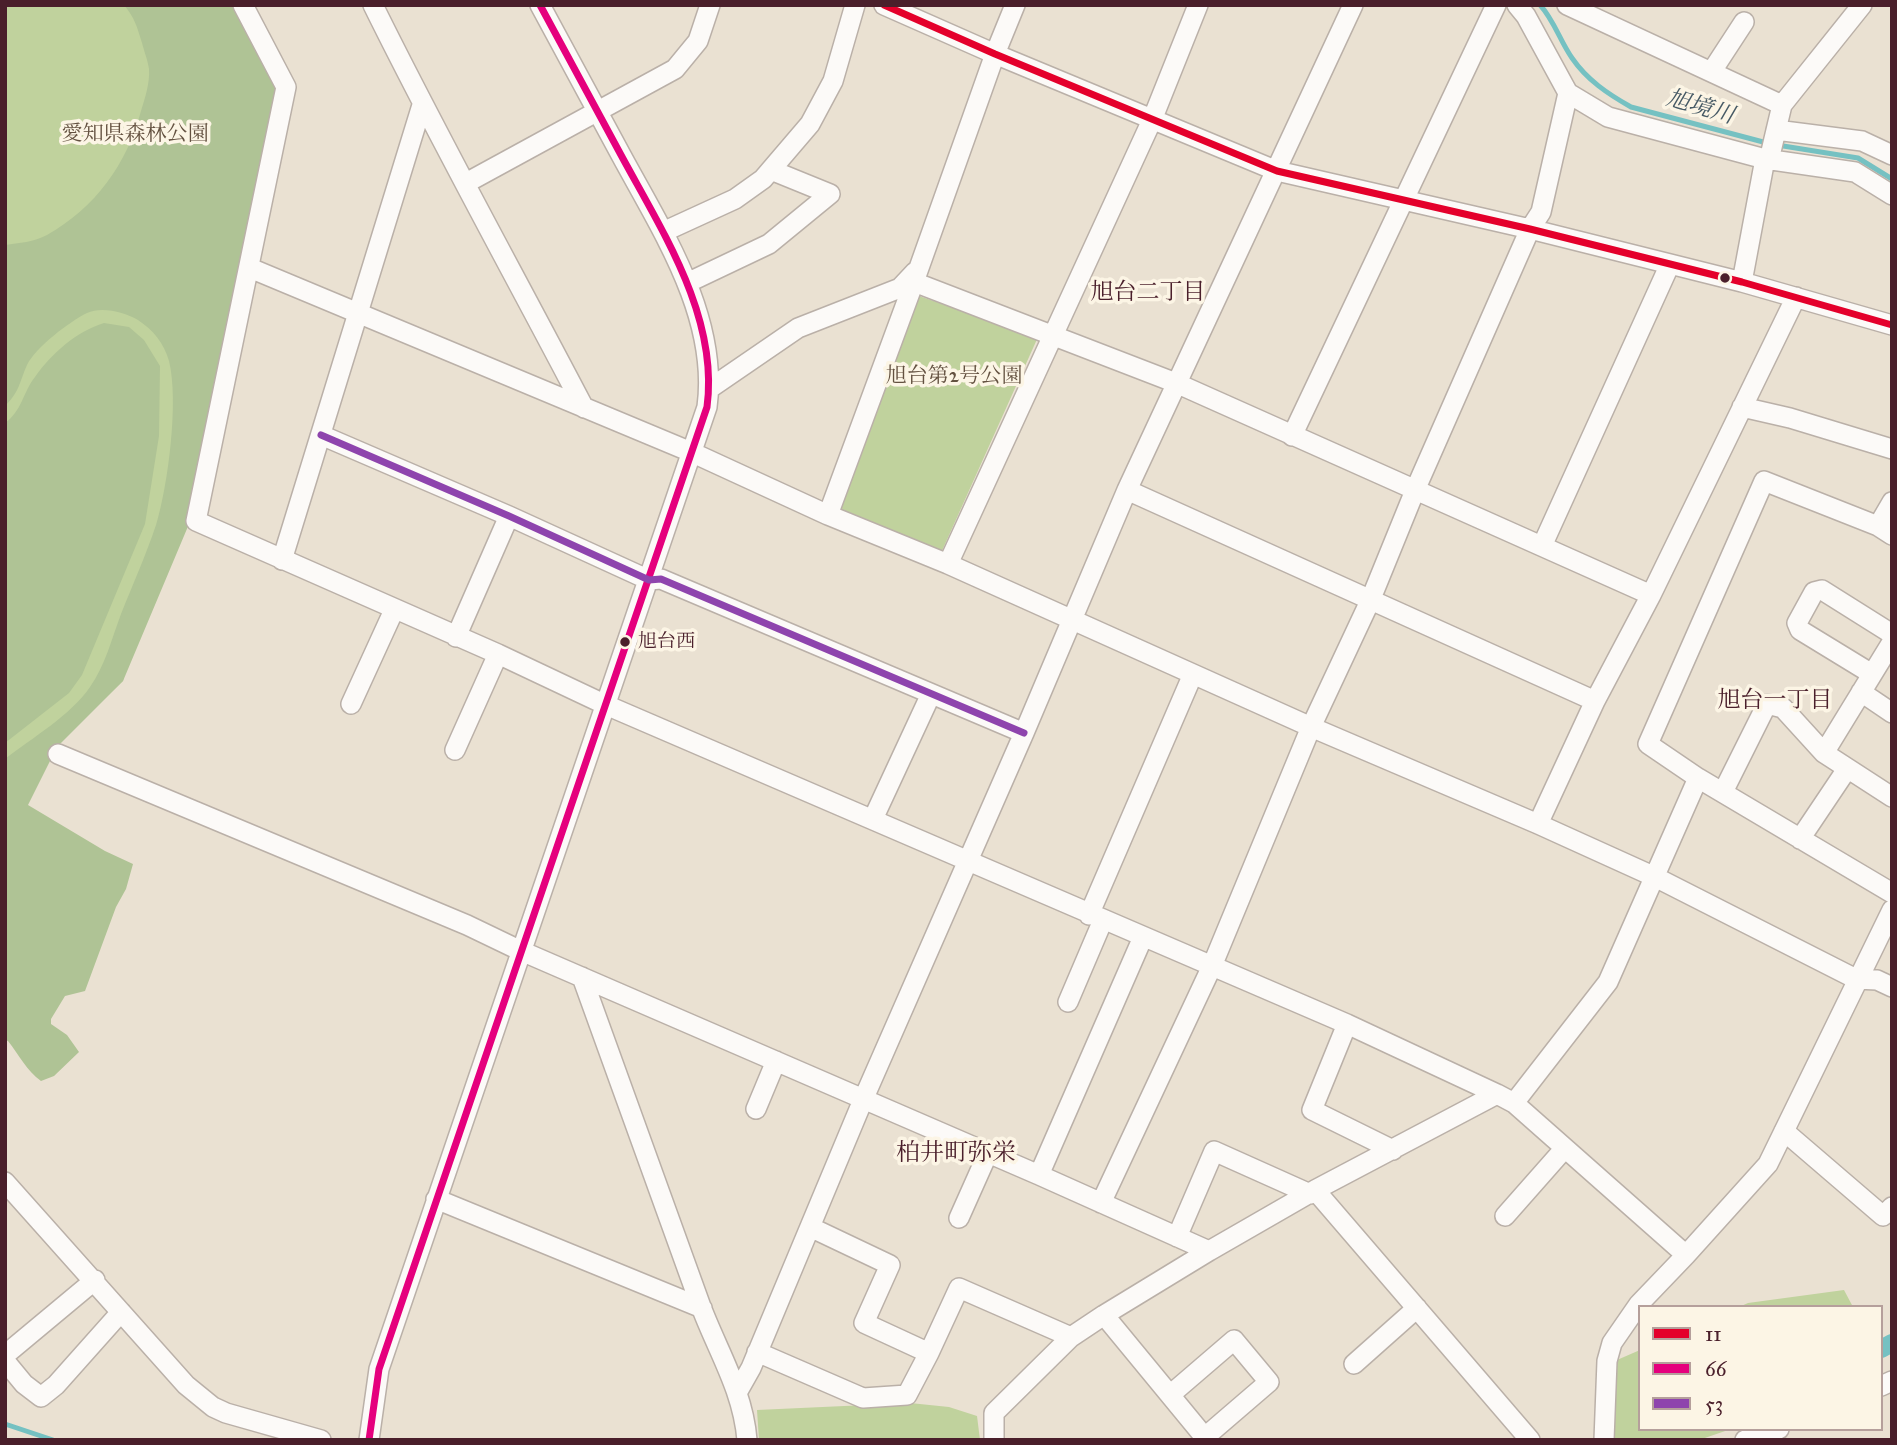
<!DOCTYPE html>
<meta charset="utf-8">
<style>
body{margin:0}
#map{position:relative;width:1897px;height:1445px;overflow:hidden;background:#eae1d2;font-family:"IM FELL Great Primer",serif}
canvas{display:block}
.frame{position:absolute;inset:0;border:7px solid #4a1f2b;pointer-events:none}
.legend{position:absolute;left:1638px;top:1305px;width:245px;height:126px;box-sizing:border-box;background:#fcf5e5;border:2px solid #b59f9b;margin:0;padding:9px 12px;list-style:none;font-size:21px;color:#4a1f2b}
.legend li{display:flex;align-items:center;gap:14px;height:35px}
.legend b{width:35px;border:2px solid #b59f9b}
</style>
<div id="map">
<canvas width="1897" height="1445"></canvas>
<div class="frame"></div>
<ul class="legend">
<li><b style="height:9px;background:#e4002b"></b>11</li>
<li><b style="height:9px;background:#e5007d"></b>66</li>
<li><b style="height:9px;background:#8e44ad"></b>53</li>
</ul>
</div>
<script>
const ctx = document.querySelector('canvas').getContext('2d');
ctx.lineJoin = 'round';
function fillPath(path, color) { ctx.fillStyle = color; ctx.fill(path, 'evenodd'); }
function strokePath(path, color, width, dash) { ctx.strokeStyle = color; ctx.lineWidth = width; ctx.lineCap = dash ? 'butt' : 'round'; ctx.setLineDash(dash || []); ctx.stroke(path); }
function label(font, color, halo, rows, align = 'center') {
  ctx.font = font + ' "IM FELL Great Primer","Noto Serif JP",serif'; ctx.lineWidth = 7; ctx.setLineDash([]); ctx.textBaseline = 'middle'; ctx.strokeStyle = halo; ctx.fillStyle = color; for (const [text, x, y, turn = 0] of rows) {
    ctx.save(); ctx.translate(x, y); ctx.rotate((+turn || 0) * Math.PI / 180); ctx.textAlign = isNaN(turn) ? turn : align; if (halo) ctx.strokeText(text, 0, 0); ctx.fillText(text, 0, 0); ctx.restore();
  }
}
const green = new Path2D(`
 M5,5H233L279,89L123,681L5,794Z
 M919,296L1038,337L941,553L840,511Z
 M1844,1290L1853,1307H1739L1748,1303Z
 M1640,1350V1429H1731L1699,1440H1614L1617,1360Z
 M910,1403L949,1407L977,1416L980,1440H759L757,1410Z`);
const forest = new Path2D(`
 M124,5H233L279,89L189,524L123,681L57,747L28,805L105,851L133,864L126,889L116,907L85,991L65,996L51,1019V1024L67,1035L79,1052L54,1076L41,1081C27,1071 19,1055 8,1041L5,1040V759C32,738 71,715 90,687C105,666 112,638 121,614C133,584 146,555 156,525C168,486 179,401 169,361C164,343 153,330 138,320C125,312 101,306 87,313C69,322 36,347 27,365C19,383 20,391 5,406V245C19,243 34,242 47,235C95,208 127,164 141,111C145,98 150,83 149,69C148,61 144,51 142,43C137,27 135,18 124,5Z
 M104,323L129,327L144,340L160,366L159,436L145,524L82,675L69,693L5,743V423C22,411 23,392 35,377C52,353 77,331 104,323Z`);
const stream = new Path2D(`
 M1540,5C1554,20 1560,41 1572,58C1587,80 1608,94 1631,107L1767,143
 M1777,145L1858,158L1892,179
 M5,1424L53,1440`);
const canal = new Path2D(`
 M1881,1349L1892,1343`);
const minor = new Path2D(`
 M243,5L286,87L196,521L498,654L606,705L1347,1024L1497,1094L1514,1103L1686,1255
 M373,5C440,141 514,274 584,408
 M884,5L995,54L1277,171L1530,229L1742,282L1892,325
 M1517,5L1526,16L1568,93L1608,117L1765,159L1855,172L1892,195
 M1567,5L1782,105
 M1712,71L1744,22
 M1776,130L1862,141L1892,155
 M1769,160L1782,105L1862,5
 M466,183L675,69L698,41L710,5
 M663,232L735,199L763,179L810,124L833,81L855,5
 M250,268L691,452L828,515L948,564L1311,727L1538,824L1655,877L1856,979L1877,980L1892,987
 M914,282L1176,383L1651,595
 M1742,282L1765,159
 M687,283L769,244L830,194L771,170
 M709,389L798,328L900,288L915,272
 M1742,407L1790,418L1892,449
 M321,435L509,516L649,580L661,579L1024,733
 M1292,436L1496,5
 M1127,490L1595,701
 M828,515L914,282L995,54L1015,5
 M1878,526L1892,502
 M1892,535L1878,526L1764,481L1648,744L1698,778L1892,893
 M1542,546L1670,264
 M282,560L422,105
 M948,564L1152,120L1198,5
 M456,637L509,516
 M1872,674L1800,630L1797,623L1814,592L1822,590L1892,634
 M1861,692L1892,713
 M351,704L394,610
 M455,750L498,654
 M1824,753L1892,642
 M58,754L467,925L519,950L1039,1175L1209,1251
 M1723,792L1767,704L1783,708L1824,753L1892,797
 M873,819L931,694
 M1538,824L1595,701L1651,595L1796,297
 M1800,839L1847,769
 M1089,915L1193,674
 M582,977C621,1086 660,1195 700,1304C717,1350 743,1390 747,1440
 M1068,1002L1103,920
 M1347,1024L1312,1110L1393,1150
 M1514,1103L1608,982L1698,778
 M756,1109L776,1061
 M1784,1131L1883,1216L1892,1207
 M1039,1175L1143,937
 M5,1182L186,1385L213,1407L226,1413L321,1440
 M1315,1190L1530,1440
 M436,1199L702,1308
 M1101,1203L1212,966L1311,727L1370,601L1416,488L1530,229L1541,212L1568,93
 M1505,1216L1565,1148
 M959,1218L988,1153
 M1177,1237L1214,1151L1310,1194
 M1104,1315L1207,1440
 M757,1352L863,1398L907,1395L929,1353L864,1323L890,1265L810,1227
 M929,1353L959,1288L1071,1337
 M5,1355L95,1280
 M5,1361L24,1384L41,1397L56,1385L121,1312
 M1354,1364L1417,1308
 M1881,1386L1892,1381
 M738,1391L751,1368L863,1100L1024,733L1127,490L1353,5
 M1170,1395L1234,1340L1269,1382L1205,1437
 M369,1440L379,1369C487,1048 595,727 707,407C719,317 662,231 621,155C594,105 567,55 540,5
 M994,1440V1413L1071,1337L1104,1315L1209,1251L1315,1190L1497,1094
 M1604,1440L1607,1361L1612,1343L1639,1304L1686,1255L1768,1164L1892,910
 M1745,1440L1779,1429`);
const bus1 = new Path2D(`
 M884,5L995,54L1277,171L1530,229L1742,282L1892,325`);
const bus2 = new Path2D(`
 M369,1440L379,1369C487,1048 595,727 707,407C719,317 662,231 621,155C594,105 567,55 540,5`);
const bus3 = new Path2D(`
 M321,435L509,516L649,580L661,579L1024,733`);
const markers = [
 [1725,278,6,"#4a1f2b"],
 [625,642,6,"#4a1f2b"]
];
const busNames = [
 ["旭台西",638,642]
];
const parkNames = [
 ["愛知県森林公園",135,135],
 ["旭台第2号公園",954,377]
];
const waterNames = [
 ["旭境川",1700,108,16]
];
const neighbourhoodNames = [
 ["旭台二丁目",1148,293],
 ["旭台一丁目",1775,701]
];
const quarterNames = [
 ["柏井町弥栄",956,1154]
];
fillPath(green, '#c0d29d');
fillPath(forest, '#afc395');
strokePath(stream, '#75c1c2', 5);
strokePath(canal, '#75c1c2', 18);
strokePath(minor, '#bab0a8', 22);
strokePath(minor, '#fcfaf8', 19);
strokePath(bus1, '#e4002b', 7);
strokePath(bus2, '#e5007d', 7);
strokePath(bus3, '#8e44ad', 7);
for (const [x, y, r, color] of markers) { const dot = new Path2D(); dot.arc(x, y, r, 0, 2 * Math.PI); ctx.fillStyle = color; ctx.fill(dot); strokePath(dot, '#fcf5e5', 2.5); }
label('19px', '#4a1f2b', '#fcf5e5', busNames, 'left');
label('21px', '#635140', '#fcf5e5', parkNames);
label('italic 23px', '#475a65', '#fcf5e5', waterNames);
label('23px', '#4a1f2b', '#fcf5e5', neighbourhoodNames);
label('24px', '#4a1f2b', '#fcf5e5', quarterNames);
</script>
